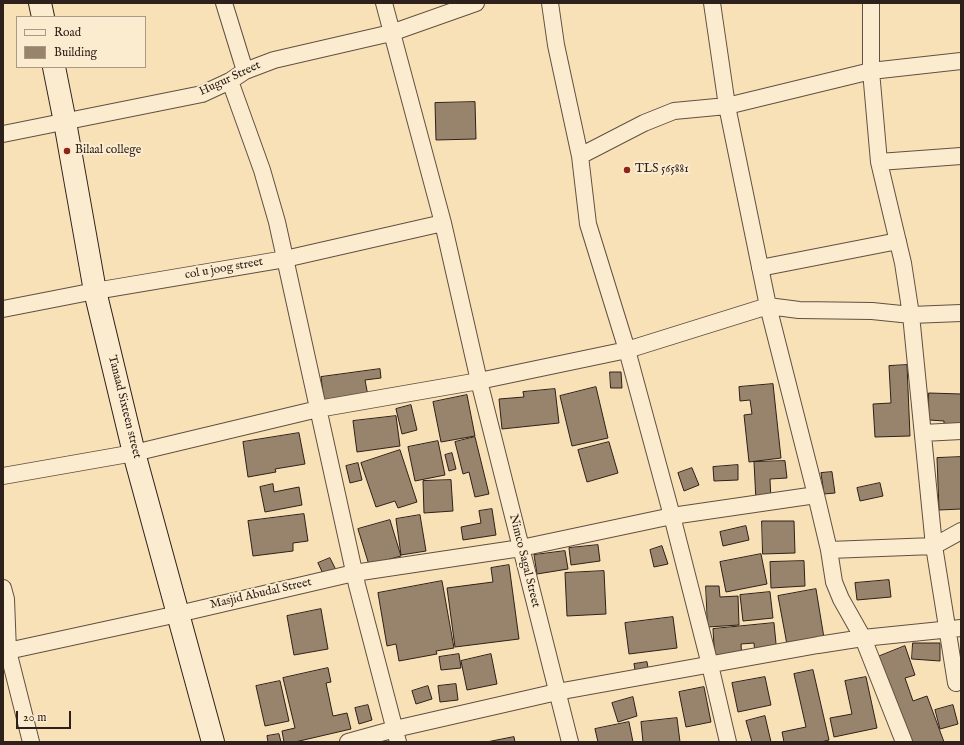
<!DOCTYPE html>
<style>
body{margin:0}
#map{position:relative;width:964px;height:745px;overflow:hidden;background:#f9e1b7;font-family:"IM FELL English",serif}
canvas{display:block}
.frame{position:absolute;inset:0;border:4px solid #2e201a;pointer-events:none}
.legend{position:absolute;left:16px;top:16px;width:130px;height:52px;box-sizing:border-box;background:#fbecd0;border:1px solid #a99a87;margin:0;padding:5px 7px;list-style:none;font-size:12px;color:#2e201a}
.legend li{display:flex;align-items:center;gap:8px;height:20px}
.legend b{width:20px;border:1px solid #a99a87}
.scale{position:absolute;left:16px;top:711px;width:55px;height:18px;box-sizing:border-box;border:2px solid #2e201a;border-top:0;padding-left:5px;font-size:12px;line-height:14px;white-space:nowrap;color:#2e201a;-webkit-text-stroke:3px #fbecd0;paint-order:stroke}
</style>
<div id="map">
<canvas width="964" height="745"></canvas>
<div class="frame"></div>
<ul class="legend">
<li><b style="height:5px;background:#fbecd0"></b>Road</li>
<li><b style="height:11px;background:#98846c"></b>Building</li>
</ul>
<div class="scale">20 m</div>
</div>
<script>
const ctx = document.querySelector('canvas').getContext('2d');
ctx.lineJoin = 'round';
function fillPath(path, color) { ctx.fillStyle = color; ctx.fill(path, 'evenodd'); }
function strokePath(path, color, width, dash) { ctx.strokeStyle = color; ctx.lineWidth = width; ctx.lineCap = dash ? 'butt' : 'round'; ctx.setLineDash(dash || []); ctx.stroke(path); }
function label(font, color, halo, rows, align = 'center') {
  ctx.font = font + ' "IM FELL English",serif'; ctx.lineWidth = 4; ctx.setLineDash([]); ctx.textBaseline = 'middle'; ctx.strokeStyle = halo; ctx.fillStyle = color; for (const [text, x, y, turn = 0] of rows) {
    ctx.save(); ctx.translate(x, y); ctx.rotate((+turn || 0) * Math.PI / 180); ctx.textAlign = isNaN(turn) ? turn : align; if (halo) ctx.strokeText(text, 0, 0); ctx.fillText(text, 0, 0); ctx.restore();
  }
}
const building = new Path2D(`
 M475,102L476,139L436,140L435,103Z
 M907,365L910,436L875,437L873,404L891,403L889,366Z
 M380,369L381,378L365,380L368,396L324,402L321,377Z
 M610,372H621L622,388H611Z
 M773,384L781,458L749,462L744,415L752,414L750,400L740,401L739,387Z
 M596,387L608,438L572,446L560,396Z
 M555,389L559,423L502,429L499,399L524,397L523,392Z
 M929,393L961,394V432L944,431V421L929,420Z
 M467,395L475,436L441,442L433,402Z
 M411,405L417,430L402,434L396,409Z
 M396,416L400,446L357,452L353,421Z
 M299,433L305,464L275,469L276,472L248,477L243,442Z
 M475,437L489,494L475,497L469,472L463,474L455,442Z
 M438,441L445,475L415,481L408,447Z
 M609,442L618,473L587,482L578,450Z
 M400,450L417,502L398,508L395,501L376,507L361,463Z
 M452,453L456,469L449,471L445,455Z
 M961,457V509L939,510L937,458Z
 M785,461L787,478L770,479L771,501H756L754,462Z
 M358,463L362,480L350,483L346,466Z
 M738,465V480L714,481L713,467Z
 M692,468L699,485L684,491L678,473Z
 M832,472L835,493L824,494L821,473Z
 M451,480L453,511L424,513L423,481Z
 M880,483L883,496L860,501L857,488Z
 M273,484L274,492L299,487L302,505L265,512L260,487Z
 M492,509L496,535L463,540L461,527L481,523L479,511Z
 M304,514L308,541L293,543V551L253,556L248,521Z
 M420,515L426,551L401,555L396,519Z
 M390,520L401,556L369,565L358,529Z
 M762,521H794L795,553L763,554Z
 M746,526L749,540L723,546L720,532Z
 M598,545L600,561L571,565L569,548Z
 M662,546L668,564L654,567L650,550Z
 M565,551L568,569L537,574L534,555Z
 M761,554L767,584L726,592L720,562Z
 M330,558L337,572L325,578L318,563Z
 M804,561L805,586L771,588L770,562Z
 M509,565L519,639L455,647L447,588L493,582L491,568Z
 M604,571L606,614L567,616L565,573Z
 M889,580L891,597L857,600L855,583Z
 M442,581L454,648L436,651L437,654L399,661L396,644L387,646L378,593Z
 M706,586H719L720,597L738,596L739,625L708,627Z
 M816,589L825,644L788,650L778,596Z
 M770,592L773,618L743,621L740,595Z
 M321,609L328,649L294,655L287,616Z
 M673,617L677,648L629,654L625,623Z
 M774,623L777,654L755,656L754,643L741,644L742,659L715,662L713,629Z
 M913,643H940V661L912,659Z
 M905,646L915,675L905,678L913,701L927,696L944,742H907L875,658Z
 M459,654L461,668L441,670L439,657Z
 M491,654L497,684L467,690L461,661Z
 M647,662L649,673L636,675L634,664Z
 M328,668L331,682L326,683L333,716L347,713L351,729L295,742H284L282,731L295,728L283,678Z
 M813,670L829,740L821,742H784L782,732L806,727L794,674Z
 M765,677L771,705L738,712L732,683Z
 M866,677L877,728L834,737L830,718L852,714L845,681Z
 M280,681L289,721L265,726L256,686Z
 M456,684L458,700L440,702L438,686Z
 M428,686L432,699L416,704L412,691Z
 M704,687L711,722L686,727L679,692Z
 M633,697L637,716L618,722L612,703Z
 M368,705L372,720L359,724L355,708Z
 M953,705L958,724L940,729L935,710Z
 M765,716L771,742H752L746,721Z
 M677,718L680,742H643L641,722Z
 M629,722L633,742H598L595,729Z
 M279,734L281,742H268L267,736Z
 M514,737L515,742H487Z`);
const street = new Path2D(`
 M224,3L245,71
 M384,3L443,223L479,381L570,742
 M550,3L556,45L580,156L588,224L627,350L672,516L710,665L728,742
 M712,3L727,106L768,306L816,495L829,550L834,582L841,599L863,638L904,742
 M871,3V71L879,162L903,263L911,315L934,546L956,683
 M230,81L262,170L277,222L357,585L398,742
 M3,134L202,94L230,81L245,71L274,60L391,33L476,3
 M580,156L644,123L674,111L727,106L871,71L961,61
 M879,162L961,156
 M760,268L898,241
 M3,309L95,291L285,259L443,223
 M923,433L961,431
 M3,476L134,453L318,409L479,381L627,350L768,306L799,310L872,311L911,315L961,313
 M829,550L934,546L961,531
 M3,588L6,599L8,651L31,742
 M3,652L178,614L354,573L521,548L672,516L816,495
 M348,742L395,729L557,692L818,645L863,638L961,628`);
const secondary = new Path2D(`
 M40,3L43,17
 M54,67L65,122L95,291L134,453L213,742`);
const markers = [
 [67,151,4,"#8f2418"],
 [627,170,4,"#8f2418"]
];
const streetNames = [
 ["Hugur Street",230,79,-25],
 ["col u joog street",224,269,-10],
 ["Tanaad Sixteen street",124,407,76],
 ["Nimco Sagal Street",524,561,76],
 ["Masjid Abudal Street",261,594,-13]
];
const poiNames = [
 ["Bilaal college",75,151],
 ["TLS 565881",635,170]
];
fillPath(building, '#98846c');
strokePath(building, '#2e201a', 1);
strokePath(street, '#615041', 18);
strokePath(secondary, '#2e201a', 24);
strokePath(street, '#fbecd0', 16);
strokePath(secondary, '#fbecd0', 22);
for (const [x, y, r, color] of markers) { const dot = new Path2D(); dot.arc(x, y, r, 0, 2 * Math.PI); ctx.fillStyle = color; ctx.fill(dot); strokePath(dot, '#fbecd0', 1.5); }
label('12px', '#2e201a', '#fbecd0', streetNames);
label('12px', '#2e201a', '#fbecd0', poiNames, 'left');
</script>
